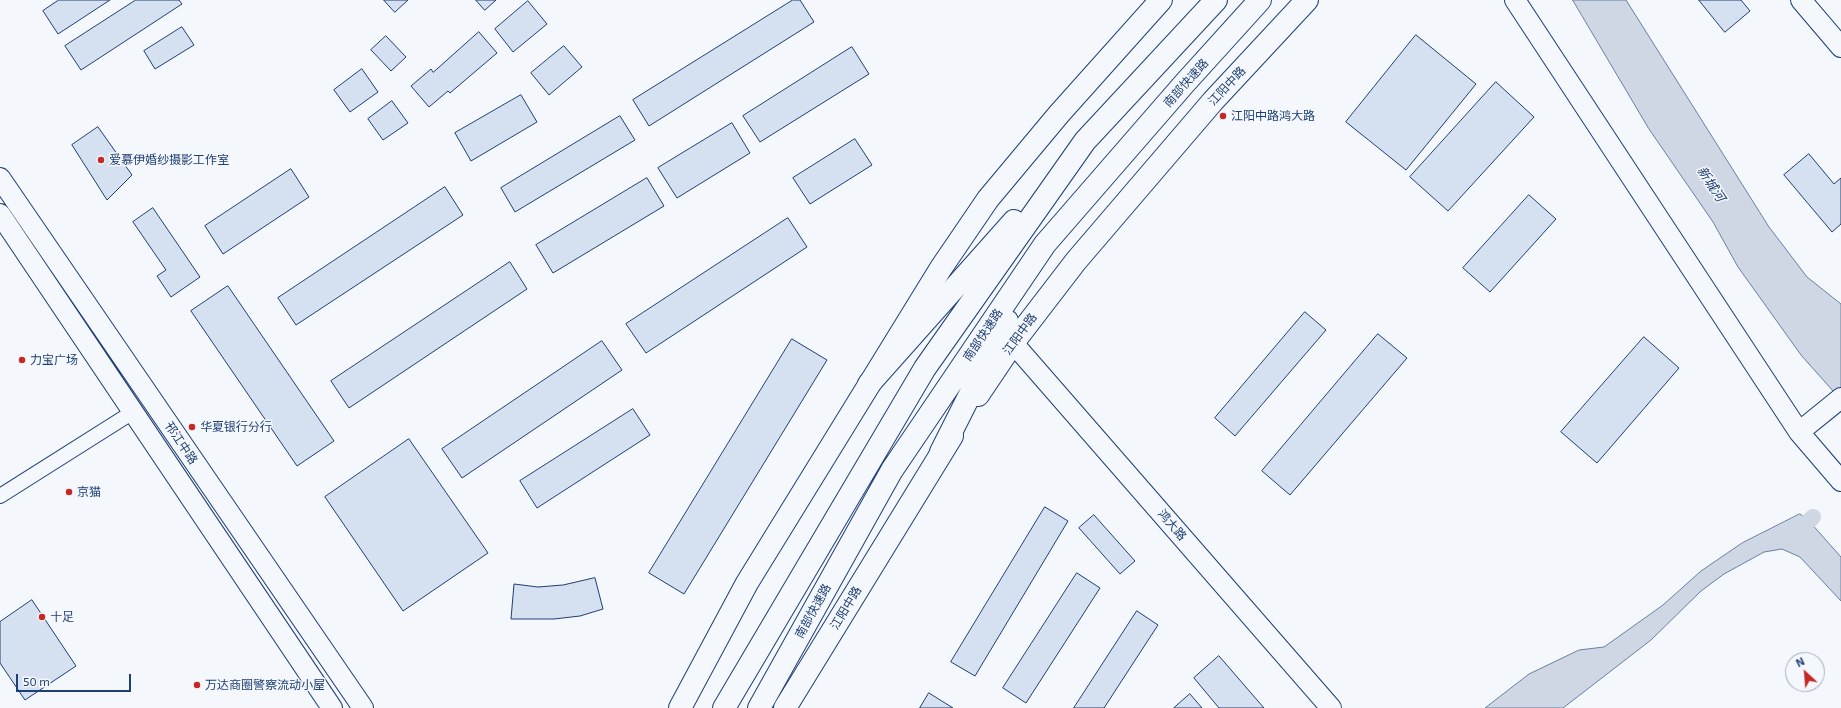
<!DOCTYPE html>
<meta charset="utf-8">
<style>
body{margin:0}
#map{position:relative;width:1841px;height:708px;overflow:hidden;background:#f4f7fb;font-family:"Exo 2",sans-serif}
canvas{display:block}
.north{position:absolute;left:1785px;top:652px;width:40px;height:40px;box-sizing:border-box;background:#f4f7fb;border:1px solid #9eadc5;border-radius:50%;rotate:334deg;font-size:11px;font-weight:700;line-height:16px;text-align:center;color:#1d3f73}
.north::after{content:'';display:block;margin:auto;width:14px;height:18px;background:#c62828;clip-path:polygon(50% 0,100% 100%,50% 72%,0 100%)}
.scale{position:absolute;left:16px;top:674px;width:115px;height:18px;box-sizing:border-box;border:2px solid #1d3f73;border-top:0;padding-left:5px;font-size:12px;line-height:14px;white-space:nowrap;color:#1d3f73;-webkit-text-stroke:3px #f4f7fb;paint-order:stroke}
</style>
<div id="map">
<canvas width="1841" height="708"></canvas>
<div class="north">N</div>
<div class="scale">50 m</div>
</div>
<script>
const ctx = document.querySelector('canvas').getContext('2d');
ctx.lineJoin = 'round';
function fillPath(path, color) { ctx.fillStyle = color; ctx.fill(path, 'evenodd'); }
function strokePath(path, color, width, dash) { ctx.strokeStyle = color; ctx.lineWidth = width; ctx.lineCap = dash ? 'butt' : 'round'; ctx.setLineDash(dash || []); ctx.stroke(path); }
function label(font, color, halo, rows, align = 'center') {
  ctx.font = font + ' "Exo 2","Noto Sans SC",sans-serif'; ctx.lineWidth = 3; ctx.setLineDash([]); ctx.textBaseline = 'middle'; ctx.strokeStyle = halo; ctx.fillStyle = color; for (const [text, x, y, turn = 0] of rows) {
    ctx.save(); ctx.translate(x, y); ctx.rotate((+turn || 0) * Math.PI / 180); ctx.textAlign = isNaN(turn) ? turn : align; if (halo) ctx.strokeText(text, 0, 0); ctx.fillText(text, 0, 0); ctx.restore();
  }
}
const water = new Path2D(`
 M1573,0H1626L1769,227L1807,277L1841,304V400L1801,355L1738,267L1713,222L1649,129Z
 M1800,514L1809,521L1841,557V601L1800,557L1782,549L1764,552L1724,574L1701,591L1651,640L1563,708H1485L1529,674L1579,650L1604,647L1663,605L1701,571L1742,543Z`);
const canal = new Path2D(`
 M1809,521L1813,517`);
const building = new Path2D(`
 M59,0H110L58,34L43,11Z
 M136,0H179L182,4L81,70L65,46Z
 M384,0H408L395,12Z
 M476,0H496L485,10Z
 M793,0H800L814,22L649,126L633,100Z
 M1699,0H1741L1750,11L1725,32Z
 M528,1L547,24L513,52L495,29Z
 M182,27L194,45L155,69L144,51Z
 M479,32L497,53L450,93L448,91L429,107L411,86L431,69L433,72Z
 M1416,35L1476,84L1406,170L1346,122Z
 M386,36L406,57L391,71L371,50Z
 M564,46L582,67L549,95L531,73Z
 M852,47L869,74L760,142L743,116Z
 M362,69L378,92L350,112L334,90Z
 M1496,82L1534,117L1448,211L1410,177Z
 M521,95L537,122L471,161L455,133Z
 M392,101L408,123L383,140L368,119Z
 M620,116L635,140L515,212L501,188Z
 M732,123L750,153L677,198L658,168Z
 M98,127L132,175L107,200L72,145Z
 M855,139L872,165L810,204L793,178Z
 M1809,154L1834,184L1841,178V224L1832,232L1784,175Z
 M291,169L309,197L223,254L205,226Z
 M647,178L664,206L553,273L536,245Z
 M445,187L463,215L296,325L278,298Z
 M1529,195L1556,219L1490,292L1463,268Z
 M153,208L200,277L171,297L157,276L166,270L133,222Z
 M788,218L807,247L646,353L626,324Z
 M510,262L527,289L349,408L331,381Z
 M228,286L334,441L297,466L191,311Z
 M1305,312L1326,330L1235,436L1215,418Z
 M1378,334L1407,358L1290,495L1262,471Z
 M1644,337L1679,368L1597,463L1561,432Z
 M792,339L827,360L684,594L649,573Z
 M602,341L622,370L462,478L442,449Z
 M633,409L650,435L537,508L520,481Z
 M409,439L488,553L403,611L325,497Z
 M1045,507L1068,521L975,676L951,662Z
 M1094,515L1135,561L1120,574L1079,528Z
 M1077,573L1100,588L1026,703L1003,688Z
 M595,578L603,609L580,616L554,619H511L514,584L538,587L563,585Z
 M32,600L76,666L25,700L0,663V622Z
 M1137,611L1158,625L1104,708H1074Z
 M1219,656L1264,708H1219L1194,678Z
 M929,693L953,708H920Z
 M1190,694L1202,708H1174Z`);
const street = new Path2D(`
 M0,496L133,412`);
const secondary = new Path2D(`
 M1515,0L1799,432L1841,481
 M1801,0L1841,47
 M0,178L363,708
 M0,214L332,708
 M1013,343L1331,708
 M1799,432L1841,398`);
const primary = new Path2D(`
 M978,395L1013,343L1076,261L1213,101L1307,0
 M680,708L747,583L941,268L988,199L1059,114L1161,0
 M785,708L952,436`);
const highway = new Path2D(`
 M869,384L1014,221
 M941,452L1007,321
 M724,708L925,368L1085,141L1216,0
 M759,708L892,470L1045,244L1184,84L1260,0`);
const markers = [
 [1223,116,4,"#c62828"],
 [101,160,4,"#c62828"],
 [22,360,4,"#c62828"],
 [192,427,4,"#c62828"],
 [69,492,4,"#c62828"],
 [42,617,4,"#c62828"],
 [197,685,4,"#c62828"]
];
const streetNames = [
 ["南部快速路",1186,83,-48],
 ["江阳中路",1227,86,-47],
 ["江阳中路",1020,334,-54],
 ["南部快速路",983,335,-56],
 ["邗江中路",181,443,56],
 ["鸿大路",1172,525,49],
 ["江阳中路",846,608,-59],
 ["南部快速路",813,611,-61]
];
const poiNames = [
 ["江阳中路鸿大路",1231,116],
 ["爱慕伊婚纱摄影工作室",109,160],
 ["力宝广场",30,360],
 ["华夏银行分行",200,427],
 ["京猫",77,492],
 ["十足",50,617],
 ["万达商圈警察流动小屋",205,685]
];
const waterNames = [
 ["新城河",1711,184,57]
];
fillPath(water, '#cfd7e4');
strokePath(water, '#687fa3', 1);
strokePath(canal, '#cfd7e4', 16);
fillPath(building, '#d5e0f0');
strokePath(building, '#1d3f73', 1);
strokePath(street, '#1d3f73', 16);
strokePath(secondary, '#1d3f73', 22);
strokePath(primary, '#1d3f73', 24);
strokePath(highway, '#1d3f73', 24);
strokePath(street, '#f4f7fb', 14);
strokePath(secondary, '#f4f7fb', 20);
strokePath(primary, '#f4f7fb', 22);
strokePath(highway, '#f4f7fb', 22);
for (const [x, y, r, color] of markers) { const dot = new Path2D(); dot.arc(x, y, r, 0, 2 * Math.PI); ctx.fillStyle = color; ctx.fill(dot); strokePath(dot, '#f4f7fb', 1.5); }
label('12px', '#1d3f73', '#f4f7fb', streetNames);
label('12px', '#1d3f73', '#f4f7fb', poiNames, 'left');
label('italic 13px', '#1d3f73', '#f4f7fb', waterNames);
</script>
